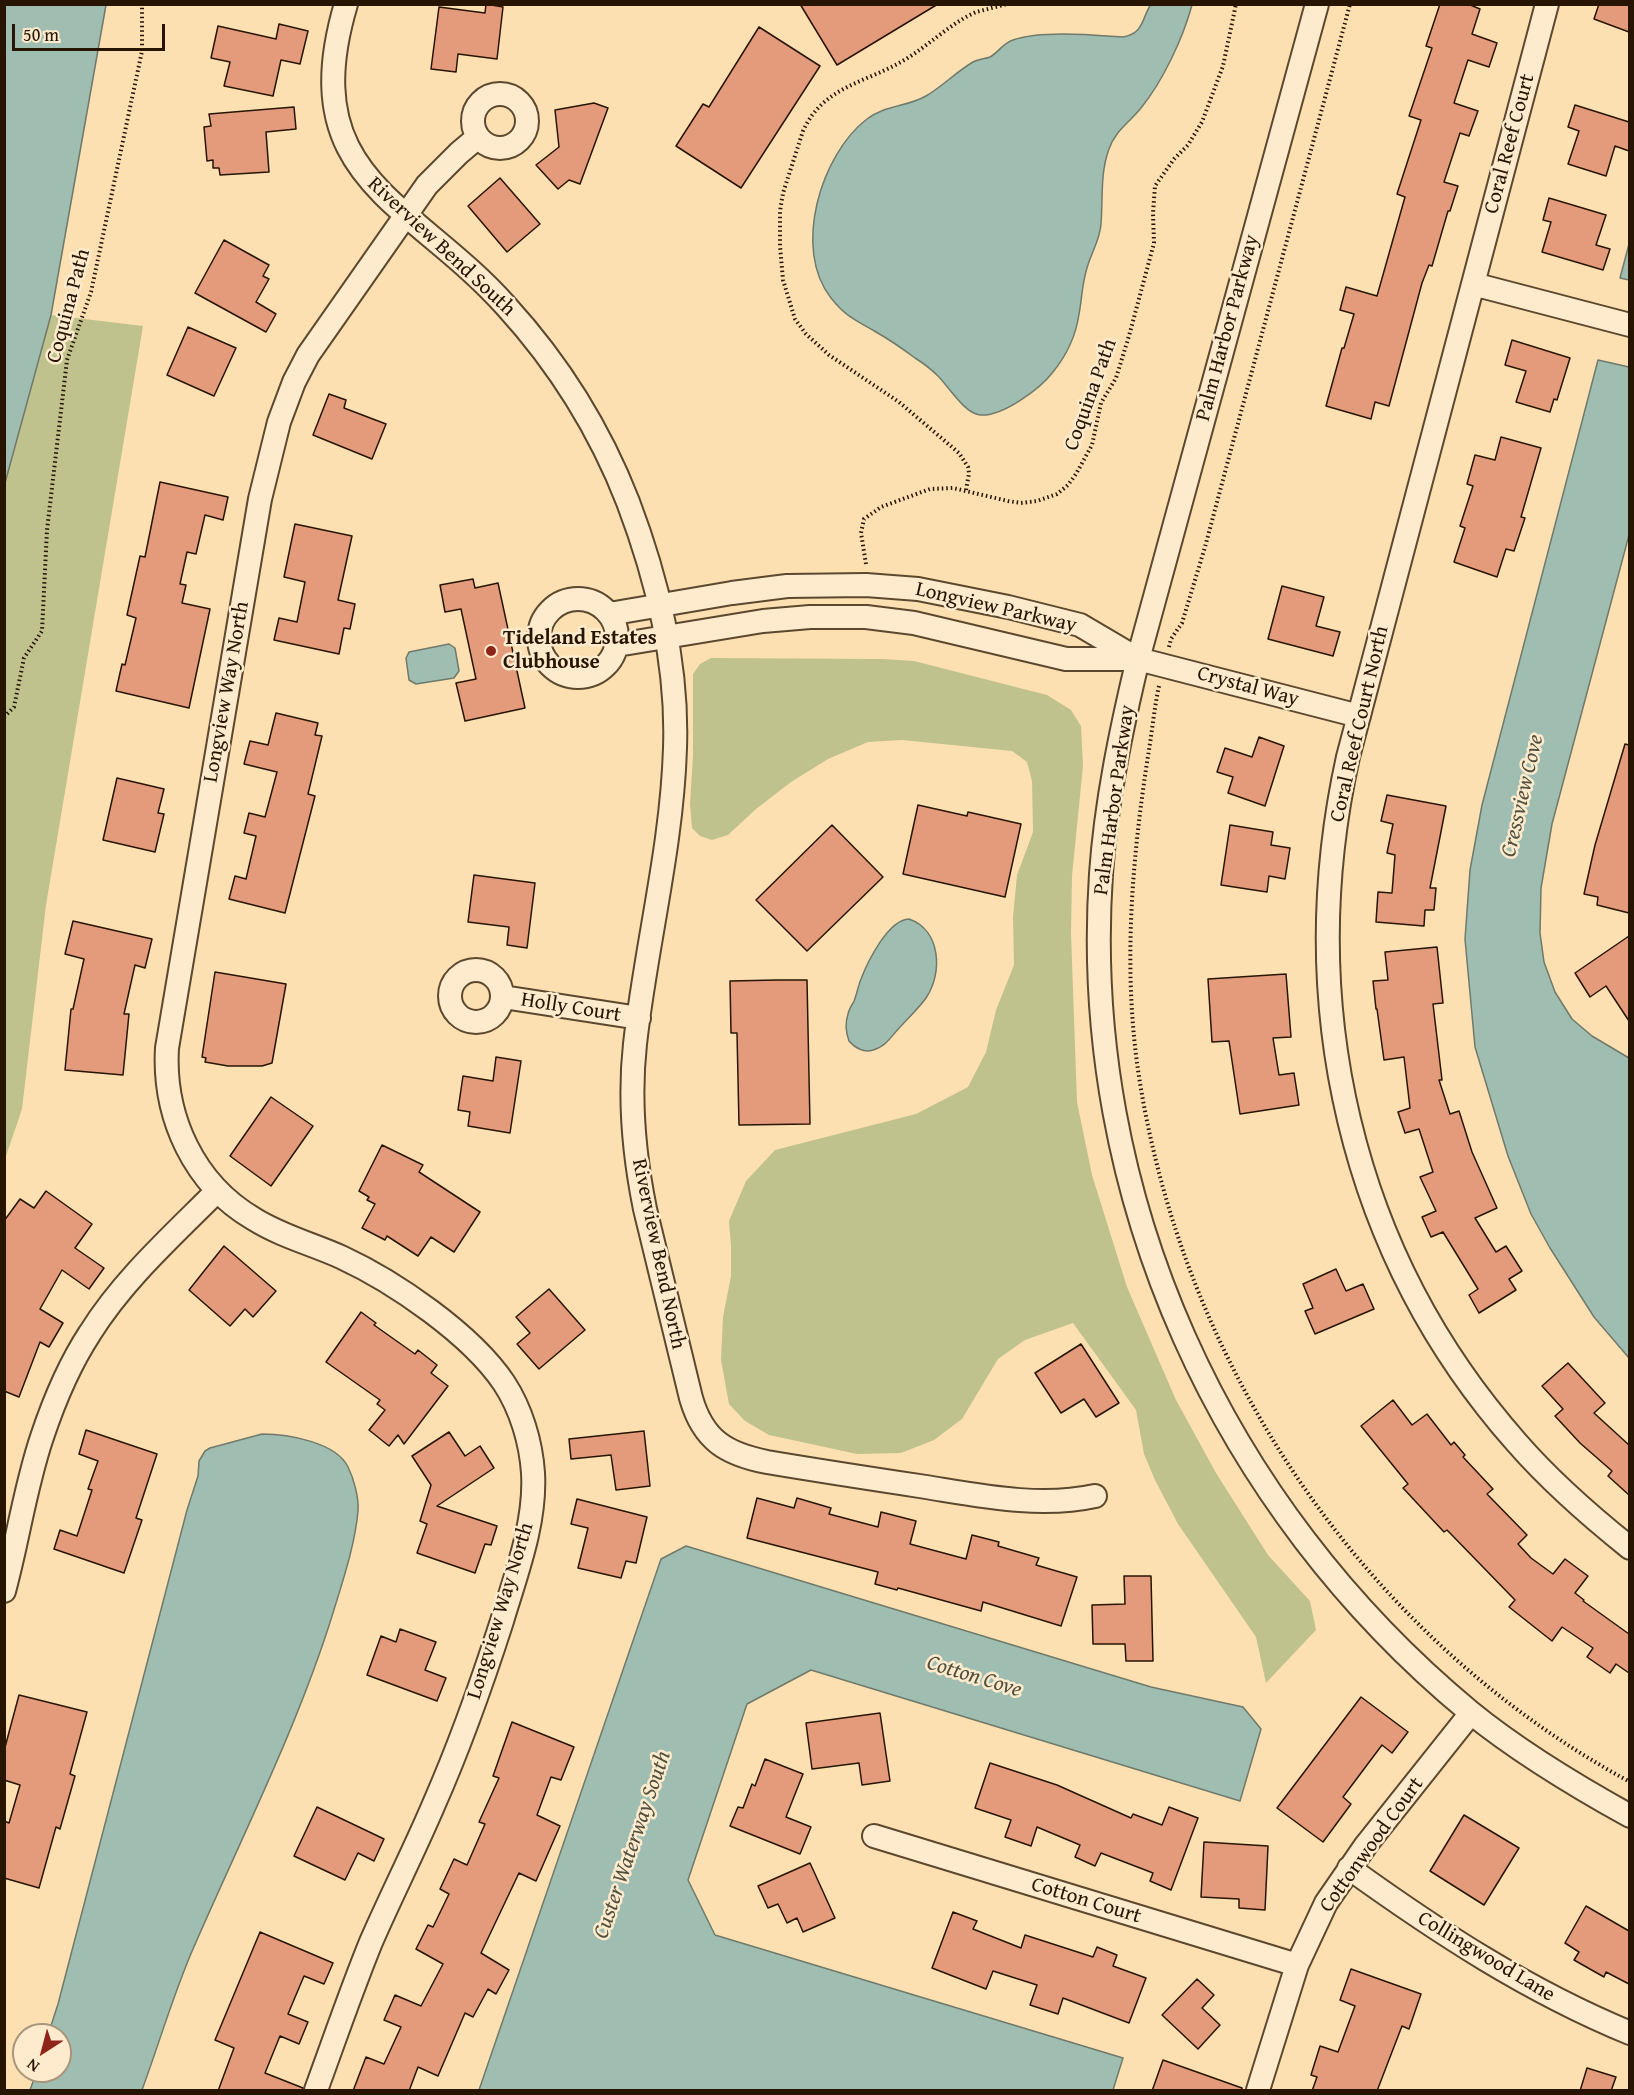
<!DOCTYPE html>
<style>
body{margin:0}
#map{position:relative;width:1634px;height:2095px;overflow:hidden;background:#fde0b2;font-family:"Gentium Book Plus",serif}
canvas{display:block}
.frame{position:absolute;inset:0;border:6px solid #271502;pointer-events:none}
.north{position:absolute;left:12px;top:2023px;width:60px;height:60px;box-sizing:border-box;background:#feebcd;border:2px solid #a8957c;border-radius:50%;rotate:216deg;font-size:16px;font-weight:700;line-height:24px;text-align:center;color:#271502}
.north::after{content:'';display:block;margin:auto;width:21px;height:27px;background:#8f2418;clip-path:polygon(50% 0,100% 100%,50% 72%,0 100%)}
.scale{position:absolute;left:12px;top:24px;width:153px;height:27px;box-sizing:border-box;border:3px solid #271502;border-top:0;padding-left:8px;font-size:18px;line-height:21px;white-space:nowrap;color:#271502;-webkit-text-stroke:4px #feebcd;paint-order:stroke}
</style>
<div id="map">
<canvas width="1634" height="2095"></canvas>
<div class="frame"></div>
<div class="north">N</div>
<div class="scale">50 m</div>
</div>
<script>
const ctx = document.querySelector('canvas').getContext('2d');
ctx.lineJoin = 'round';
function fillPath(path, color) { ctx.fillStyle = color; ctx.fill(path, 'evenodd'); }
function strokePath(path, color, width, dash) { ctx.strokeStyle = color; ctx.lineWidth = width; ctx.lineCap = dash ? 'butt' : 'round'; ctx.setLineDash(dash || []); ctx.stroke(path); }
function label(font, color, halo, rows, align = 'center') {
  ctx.font = font + ' "Gentium Book Plus",serif'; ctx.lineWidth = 5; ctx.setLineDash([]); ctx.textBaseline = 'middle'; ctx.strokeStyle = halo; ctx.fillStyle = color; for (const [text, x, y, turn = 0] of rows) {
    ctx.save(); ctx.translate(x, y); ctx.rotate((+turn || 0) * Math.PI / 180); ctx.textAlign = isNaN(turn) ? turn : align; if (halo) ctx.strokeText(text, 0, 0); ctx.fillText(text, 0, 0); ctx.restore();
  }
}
const green = new Path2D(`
 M51,315L143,326L46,905L22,1109L5,1159V483Z
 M711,658L882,659L914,661L1047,695L1071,710L1081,726L1083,766L1072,876L1071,934L1077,1102L1092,1175L1127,1287L1176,1400L1216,1473L1268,1555L1310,1601L1316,1630L1266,1683L1256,1637L1178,1524L1155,1480L1144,1454L1136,1410L1073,1323L1025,1340L998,1359L962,1419L934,1440L901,1453L857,1454L769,1435L745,1421L729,1404L721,1360L723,1317L731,1276V1246L729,1221L746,1181L775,1150L916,1114L968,1087L986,1052L996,1010L1014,965L1013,917L1017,875L1033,832L1032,781L1027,762L1012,751L902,740L868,742L828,759L791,782L756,809L728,835L712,840L700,836L692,828L690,804L693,755V674L700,664Z`);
const water = new Path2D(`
 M5,4L106,5L51,315L5,483Z
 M1151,4L1192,5C1183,38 1163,81 1141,108C1129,123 1115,131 1109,149C1100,173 1103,199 1101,224C1100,240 1091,253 1087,268C1082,283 1082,299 1079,314C1076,335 1066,356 1053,372C1040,389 1002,417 980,415C964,413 949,387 938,376C931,369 923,363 915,358C903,349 890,340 876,332C856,320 847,318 831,298C792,249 821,154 867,119C885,105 907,107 926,96C943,86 956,72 973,62C979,59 985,59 990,57C999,52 1003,43 1013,40C1041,30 1094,35 1123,37C1144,33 1141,20 1151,4Z
 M1629,244V280L1620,278Z
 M1598,360L1629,367V535L1552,824L1541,888L1540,933L1544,962L1555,992L1572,1019L1592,1036L1629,1058V1358L1594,1317L1550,1248L1531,1214L1508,1156L1475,1047L1465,939L1470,870L1482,805Z
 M449,644L455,648L459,671L454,678L416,684L409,680L406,658L409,652Z
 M909,919C941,930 943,973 926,998C919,1008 909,1017 901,1026C892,1035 886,1047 873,1050C864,1053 855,1048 849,1041C846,1033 845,1023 848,1014C849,1009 852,1005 854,1001C857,994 858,986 861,979C868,961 888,920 909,919Z
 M262,1434C287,1434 336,1442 348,1467C354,1479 359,1498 358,1511C355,1545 343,1580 333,1613C297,1729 241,1838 193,1949C173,1995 159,2044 142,2090H30L37,2071H60V2035H48L58,2004L187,1510L198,1476L199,1461L205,1451L210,1448Z
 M686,1546L1151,1687L1243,1707L1261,1729L1240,1801L811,1670L747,1704L688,1880L715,1935L1123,2058L1113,2090H479L661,1559Z`);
const building = new Path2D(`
 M486,4L503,7L497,59L458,54L456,72L431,69L439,7L485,13Z
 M800,4H938L837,65Z
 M1440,4H1468L1480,9L1472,34L1497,43L1489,67L1468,60L1454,103L1478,111L1469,136L1460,133L1444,182L1458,186L1450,211H1448L1432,266L1429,265L1422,283L1389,406L1375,402L1371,419L1326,406L1342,348H1344L1354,314L1340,310L1346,287L1377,296L1405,197L1397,194L1421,120L1409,116L1432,48L1426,46Z
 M1599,4H1629V32L1594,19Z
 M279,24L308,31L300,64L281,60L273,96L224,86L230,62L211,58L218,26L276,39Z
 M759,27L820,66L741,188L676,146L703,104L709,107Z
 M594,103L608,108L580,184L569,180L558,189L536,165L559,147L555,110Z
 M1575,105L1629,122V151L1615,146L1606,176L1568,164L1579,131L1568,127Z
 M294,107L296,129L266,132L269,172L220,175L219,168H213V160L207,161L204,127L211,126L209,114Z
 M500,178L540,224L507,252L468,206Z
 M1549,198L1606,215L1596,245L1610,249L1603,270L1542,252L1551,222L1543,220Z
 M224,240L269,265L263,276L269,279L256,302L276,314L266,332L195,293Z
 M188,327L236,348L214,396L167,375Z
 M1512,340L1570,358L1557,400L1554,399L1550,412L1516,402L1526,371L1505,365Z
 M329,394L346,400L344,408L386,424L372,459L313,435Z
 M1501,437L1541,448L1521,517L1525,518L1514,551L1506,549L1497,577L1454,562L1465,528L1460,526L1473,486L1467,484L1475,455L1495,460Z
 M160,482L228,497L223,520L205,515L196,554L187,552L180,584L186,585L182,603L210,609L189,708L116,691L122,664L125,665L136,618L127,615L140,556L145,557Z
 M295,524L352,536L338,600L355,604L350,629L344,628L339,654L274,640L279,618L297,622L305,582L284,577Z
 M473,579L475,588L498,583L525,708L465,721L456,683L476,679L461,609L445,612L440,585Z
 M1282,586L1324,597L1316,626L1340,632L1333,656L1268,639Z
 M276,713L318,723L315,735L322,736L308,794L315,796L285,913L229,899L235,876L246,879L256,836L244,833L249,813L265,817L277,772L244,764L250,741L268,745Z
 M1259,737L1284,746L1265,806L1228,793L1233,777L1217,772L1225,748L1252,757Z
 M1625,744L1629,745V913L1597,905L1598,897L1584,894L1595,845Z
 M117,778L164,789L158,813L164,814L155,852L103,840Z
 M1387,795L1446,806L1430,888H1436L1434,910H1425L1424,926L1376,922L1378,892L1392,893L1395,855L1387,853L1393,824L1381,821Z
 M918,805L967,816L968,812L1021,824L1005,897L903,874Z
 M832,825L883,877L807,951L756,900Z
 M1230,825L1273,832L1271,845L1290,848L1285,879L1269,876L1267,892L1221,885Z
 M474,875L535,883L527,948L507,945L509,927L468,922Z
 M73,921L152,939L145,968L135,965L124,1014H129L123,1075L65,1070L71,1009H73L84,959L65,954Z
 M1629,936V1021L1606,986L1590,997L1575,973Z
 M1437,947L1443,1003L1433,1004L1442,1080H1439L1450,1114L1459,1111L1472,1152L1497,1208L1475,1218L1496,1252L1506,1246L1522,1271L1509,1279L1516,1290L1479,1313L1469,1295L1478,1289L1443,1232L1431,1237L1422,1217L1436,1211L1420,1177L1433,1172L1419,1129L1405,1133L1398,1112L1410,1108L1404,1057L1384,1060L1377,1009H1376L1373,981L1388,980L1385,952Z
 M215,972L286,984L272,1063L262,1066H228L205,1062L206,1058L202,1057Z
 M1286,974L1291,1037L1273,1038L1279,1075L1294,1073L1299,1105L1240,1114L1229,1041L1212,1042L1208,979Z
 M777,980H807L810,1124L739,1125L737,1033H731L730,981Z
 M496,1057L521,1061L510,1133L468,1126L470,1112L458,1110L463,1076L493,1081Z
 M271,1097L313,1126L271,1186L230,1156Z
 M382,1145L423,1165L419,1172L480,1212L454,1252L431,1237L418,1256L387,1236L385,1240L362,1228L375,1204L367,1200L369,1197L359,1191Z
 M46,1191L92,1224L75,1248L104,1268L89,1289L62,1270L40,1309L63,1323L49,1347L40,1342L19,1397L4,1391V1221L20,1199L34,1208Z
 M224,1246L276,1291L253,1317L245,1309L230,1326L189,1290Z
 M1336,1269L1346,1291L1363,1284L1374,1309L1315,1334L1305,1311L1313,1308L1303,1284Z
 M549,1289L585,1330L539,1369L517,1344L530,1333L516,1317Z
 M361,1312L376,1323L374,1325L415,1354L418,1350L437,1365L431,1373L448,1386L404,1444L398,1435L389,1446L369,1430L385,1410L377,1404L380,1400L326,1362Z
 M1081,1344L1119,1403L1096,1417L1084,1399L1061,1413L1035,1373Z
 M1568,1363L1605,1403L1594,1413L1629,1445V1495L1608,1476L1612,1471L1580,1443L1555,1416L1563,1409L1542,1386Z
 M1393,1400L1412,1425L1427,1414L1451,1445L1454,1442L1465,1455L1463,1457L1493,1489L1487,1494L1527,1535L1518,1544L1531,1558L1553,1574L1565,1559L1588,1576L1575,1593L1584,1600L1583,1601L1629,1634V1673L1616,1664L1610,1673L1587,1657L1593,1648L1562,1627L1552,1641L1509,1607L1515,1600L1447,1530L1444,1532L1403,1488L1408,1484L1361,1426Z
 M86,1430L157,1454L136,1518L142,1520L124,1573L54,1549L60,1530L77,1536L92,1490L88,1489L98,1461L79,1454Z
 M644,1431L650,1486L616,1490L611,1455L571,1459L569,1439Z
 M449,1432L465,1456L480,1446L494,1468L437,1506L497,1526L491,1545L485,1544L475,1573L417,1553L427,1524L420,1521L431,1485L412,1456Z
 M757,1498L794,1508L797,1498L831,1508L829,1514L878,1527L881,1512L916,1521L910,1544L966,1559L972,1535L999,1542L998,1546L1039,1558L1036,1565L1077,1577L1061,1626L983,1602L981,1611L898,1588L897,1590L875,1584L878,1572L747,1538Z
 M577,1499L647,1517L636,1563L626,1561L621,1578L578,1568L588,1528L571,1524Z
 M1124,1576H1151L1153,1661H1126L1125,1644H1093L1092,1605L1125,1604Z
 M400,1629L436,1642L425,1670L446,1678L437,1701L367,1675L381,1636L396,1642Z
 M19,1695L87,1712L70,1774L75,1776L60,1829L56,1827L39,1888L4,1878V1821L9,1823L20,1785L4,1780V1751Z
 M1361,1697L1408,1732L1392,1753L1382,1745L1343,1797L1351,1804L1323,1842L1277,1808Z
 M880,1713L890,1781L862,1785L859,1763L812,1769L806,1723Z
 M512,1722L574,1747L561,1780L551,1777L537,1815L560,1826L536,1881L519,1873L481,1953L509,1970L496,1994L488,1989L473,2017L465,2013L438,2076L418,2067L409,2091H353L366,2057L384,2064L401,2027L384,2020L395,1995L421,2006L443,1964L416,1949L428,1925L433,1927L449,1894L440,1889L454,1859L467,1865L485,1824L479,1822L499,1778L493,1776Z
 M765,1759L803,1774L786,1817L811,1827L800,1854L730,1826L738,1807L743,1808L752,1784L755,1786Z
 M990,1763L1057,1785L1131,1818L1133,1814L1162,1825L1169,1807L1198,1818L1171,1890L1150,1881L1153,1873L1101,1853L1095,1866L1075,1857L1080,1845L1037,1827L1031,1846L1005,1837L1011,1820L975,1808Z
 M317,1807L384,1839L374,1861L358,1853L345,1880L294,1856Z
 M1464,1815L1519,1848L1484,1905L1430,1871Z
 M1204,1842L1268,1846L1265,1910L1239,1908V1899L1201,1897Z
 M810,1863L835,1918L803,1932L797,1918L787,1923L778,1904L768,1908L758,1886Z
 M1586,1906L1629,1931V1984L1606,1972L1604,1977L1574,1960L1579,1952L1565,1943Z
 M953,1912L977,1921L973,1929L1021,1948L1025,1935L1093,1957L1097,1947L1117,1955L1113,1966L1146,1978L1129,2023L1063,1998L1058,2014L1030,2005L1037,1985L993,1971L986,1989L932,1968Z
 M260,1932L333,1963L324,1984L304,1976L288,2014L308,2022L299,2044L280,2036L265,2073L303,2088V2091H218L234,2048L215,2040Z
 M1351,1969L1421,1994L1409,2029L1402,2026L1377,2091H1312L1317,2077L1311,2075L1320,2046L1338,2052L1355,2006L1340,2000Z
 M1197,1979L1214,1995L1202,2008L1220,2025L1198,2049L1162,2015Z
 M1163,2060L1242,2088V2091H1152Z
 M1587,2068L1616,2077L1611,2091H1580Z`);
const path = new Path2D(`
 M966,490L969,473L968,467L959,453L899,402L829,355L806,334L795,319L783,280L780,246V211L783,193L803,131C824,85 867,83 906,59C927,46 945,29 966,17L976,12L1007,4
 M866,564L861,533L864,519L881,507L930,489L953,488L1008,501L1021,503L1037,501L1057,494L1068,485L1076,474L1092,445L1101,403L1116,378L1129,336L1154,243L1153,213L1155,186L1174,159L1188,145L1202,122L1223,66L1236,4
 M1169,647L1171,639L1182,623L1205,547L1350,4
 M1159,686C1154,709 1152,733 1148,756C1132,859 1123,966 1138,1070C1182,1367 1365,1638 1630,1782
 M4,717L14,707L24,658L42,631L47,530L67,360L91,292L142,51V4`);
const minor = new Path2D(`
 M346,4C294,179 411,200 506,306C558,363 600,430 628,502C658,581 678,663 675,748C672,848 646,945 635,1044C629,1098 634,1155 645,1209L691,1398C703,1440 726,1454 767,1462C820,1471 873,1479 926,1487C982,1496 1040,1508 1095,1496
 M1317,4L1138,659C1121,730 1106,802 1101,874C1079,1197 1222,1507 1470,1712C1519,1752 1574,1785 1630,1816
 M1547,4L1348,757C1294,1002 1349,1253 1517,1443C1551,1482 1590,1516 1630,1548
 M473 121a27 27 0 1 1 54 0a27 27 0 1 1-54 0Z
 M1473,284L1630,325
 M539 638a39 39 0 1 1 78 0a39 39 0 1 1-78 0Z
 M609,614L732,593L787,586L866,585L918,589L1008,607L1080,625L1136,658
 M617,645L763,621L810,617H866L914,623L1066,659H1138L1359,716
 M450 996a26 26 0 1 1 52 0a26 26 0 1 1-52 0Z
 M503,997L639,1018
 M4,1591C18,1540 25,1487 42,1437C54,1401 69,1365 90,1333C123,1280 172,1236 217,1191
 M874,1836L1297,1965
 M1349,1868C1438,1932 1528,1991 1630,2033
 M316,2090C334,2041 351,1991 371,1942C391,1896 414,1851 434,1804C460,1745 482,1683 502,1621C516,1574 536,1523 533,1473C531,1442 521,1409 504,1383C471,1334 395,1282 341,1257C312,1244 281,1236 254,1219C194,1184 163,1117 167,1048L260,499L279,422L294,382L308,355L427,185L459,153L478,137
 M1258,2090L1297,1965L1326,1903L1366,1845L1471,1713`);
const markers = [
 [491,651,6,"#8f2418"]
];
const streetNames = [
 ["Coral Reef Court",1510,144,-75],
 ["Riverview Bend South",441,247,43],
 ["Coquina Path",69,306,-75],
 ["Palm Harbor Parkway",1228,328,-75],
 ["Coquina Path",1091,395,-70],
 ["Longview Parkway",996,608,13],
 ["Crystal Way",1248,687,15],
 ["Longview Way North",227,692,-80],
 ["Coral Reef Court North",1360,724,-77],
 ["Palm Harbor Parkway",1115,800,-82],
 ["Holly Court",571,1008,9],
 ["Riverview Bend North",658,1254,78],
 ["Longview Way North",501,1611,-73],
 ["Cottonwood Court",1372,1845,-54],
 ["Cotton Court",1086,1901,17],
 ["Collingwood Lane",1486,1957,31]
];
const poiNames = [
 ["Tideland Estates",503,639],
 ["Clubhouse",503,663]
];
const waterNames = [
 ["Cressview Cove",1523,796,-77],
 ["Cotton Cove",974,1677,17],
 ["Custer Waterway South",633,1845,-71]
];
fillPath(green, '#bfc28c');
fillPath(water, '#9fbdb0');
strokePath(water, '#6f7a6a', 1.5);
fillPath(building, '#e39b7c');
strokePath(building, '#271502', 1.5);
strokePath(minor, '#5c482e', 26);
strokePath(path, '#271502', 4, [1.5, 3]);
strokePath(minor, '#feebcd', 22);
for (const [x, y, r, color] of markers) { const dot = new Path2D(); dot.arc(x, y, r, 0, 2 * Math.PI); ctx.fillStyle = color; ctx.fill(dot); strokePath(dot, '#feebcd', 2); }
label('21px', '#271502', '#feebcd', streetNames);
label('bold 21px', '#271502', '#feebcd', poiNames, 'left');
label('italic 22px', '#51503f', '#feebcd', waterNames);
</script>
